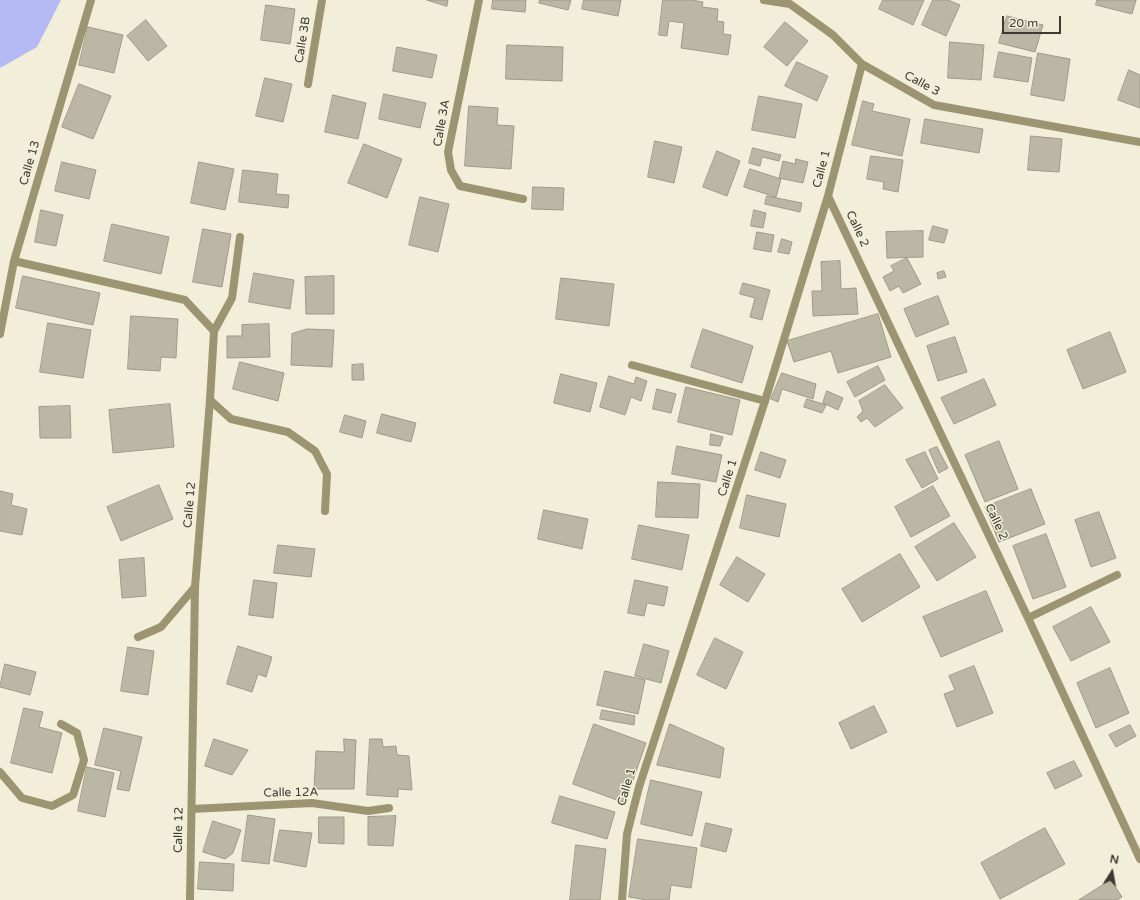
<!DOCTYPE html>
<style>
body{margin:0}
#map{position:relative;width:1140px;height:900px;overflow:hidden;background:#f2eeda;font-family:"Varela Round",sans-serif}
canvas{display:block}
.north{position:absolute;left:1092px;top:852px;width:40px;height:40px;-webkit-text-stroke:3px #f2eeda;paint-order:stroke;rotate:11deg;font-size:11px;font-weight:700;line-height:16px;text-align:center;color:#3c3a32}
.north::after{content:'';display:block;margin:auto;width:14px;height:18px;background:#3c3a32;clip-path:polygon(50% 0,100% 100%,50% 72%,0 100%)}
.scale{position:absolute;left:1002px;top:16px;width:59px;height:18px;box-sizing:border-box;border:2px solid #3c3a32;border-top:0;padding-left:5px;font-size:12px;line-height:14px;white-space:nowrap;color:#3c3a32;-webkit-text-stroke:3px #f2eeda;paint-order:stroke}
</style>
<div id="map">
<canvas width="1140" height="900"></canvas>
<div class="north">N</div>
<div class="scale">20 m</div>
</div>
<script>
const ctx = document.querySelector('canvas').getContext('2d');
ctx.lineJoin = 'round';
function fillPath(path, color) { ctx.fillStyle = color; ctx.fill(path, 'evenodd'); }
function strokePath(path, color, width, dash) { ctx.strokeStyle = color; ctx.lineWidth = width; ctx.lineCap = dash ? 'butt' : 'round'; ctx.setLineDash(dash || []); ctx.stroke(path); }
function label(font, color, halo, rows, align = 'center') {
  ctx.font = font + ' "Varela Round",sans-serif'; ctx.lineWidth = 3; ctx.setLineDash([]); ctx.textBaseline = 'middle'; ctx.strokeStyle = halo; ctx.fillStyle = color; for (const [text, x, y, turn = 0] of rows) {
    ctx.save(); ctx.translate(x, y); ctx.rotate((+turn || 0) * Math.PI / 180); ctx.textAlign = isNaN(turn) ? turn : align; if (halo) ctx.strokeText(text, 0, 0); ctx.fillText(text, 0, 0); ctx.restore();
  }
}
const green = new Path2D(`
 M0,0H61L37,47L0,68Z`);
const building = new Path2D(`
 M427,0H448L447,6Z
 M493,0H526L525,12L492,9Z
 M540,0H571L568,10L539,3Z
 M584,0H621L618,16L582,9Z
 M663,0H691L703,2L702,7L718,9L717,21L724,22L723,34L731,35L728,55L681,48L684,23L669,21L667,36L659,35Z
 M883,0H924L913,25L879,9Z
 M933,0H948L960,5L946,36L922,25Z
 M1097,0H1136L1132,14L1096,5Z
 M266,5L295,9L290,44L261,40Z
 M1007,16L1043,25L1035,52L999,43Z
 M146,20L167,46L148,61L127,36Z
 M785,22L808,41L787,66L764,47Z
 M88,27L123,35L114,73L79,65Z
 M950,42L984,45L981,80L948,78Z
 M507,45L563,47L562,81L506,79Z
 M397,47L437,55L432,78L393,71Z
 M999,52L1032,58L1028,82L994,77Z
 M1038,53L1070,59L1064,101L1031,95Z
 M797,62L828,76L817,101L785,86Z
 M1129,70L1140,75V108L1118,100Z
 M265,78L292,84L283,122L256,116Z
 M79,84L111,96L93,139L62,127Z
 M384,94L426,103L420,128L379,119Z
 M333,95L366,103L358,139L325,132Z
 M759,96L802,104L795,138L752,130Z
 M863,101L874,104L872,111L910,119L902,156L852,145Z
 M469,106L498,108L497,125L514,126L511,169L465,166Z
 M925,119L983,129L979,153L921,143Z
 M1031,136L1062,139L1059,172L1028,170Z
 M655,141L682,147L674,183L648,177Z
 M364,144L402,159L387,198L348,183Z
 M753,148L781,155L779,161L762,157L760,166L749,163Z
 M717,151L740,161L727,196L703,187Z
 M871,156L903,160L898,192L883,189L884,182L867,179Z
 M796,159L808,162L803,183L779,178L783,161L795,164Z
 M62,162L96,170L89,199L55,191Z
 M199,162L234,169L225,210L191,203Z
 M750,169L781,179L776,197L744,187Z
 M243,170L278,174L276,194L289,195L288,208L239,202Z
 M533,187L564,188L563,210L532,209Z
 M767,196L802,203L800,212L765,204Z
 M420,197L449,204L438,252L409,245Z
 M41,210L63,215L56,246L35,242Z
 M754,210L766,213L763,228L751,226Z
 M112,224L169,237L161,274L104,261Z
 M933,226L948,230L944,243L929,240Z
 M203,229L231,234L222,287L193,282Z
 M923,231V257L887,258L886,232Z
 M757,232L774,235L771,252L754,249Z
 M782,239L792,242L789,254L778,252Z
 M907,258L921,284L903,293L899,286L890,291L883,277L894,271L891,266Z
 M840,261L841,289L856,288L858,314L813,316L812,291H822L821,262Z
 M944,271L946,277L938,279L937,273Z
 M254,273L294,280L290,309L249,302Z
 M23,276L100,293L93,325L16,308Z
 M334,276V314H306L305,277Z
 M561,278L614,284L609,326L556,319Z
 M743,283L770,290L762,320L750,317L755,298L740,294Z
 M938,296L949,324L916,337L904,309Z
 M878,314L891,357L838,373L831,351L794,362L787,341Z
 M131,316L178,319L176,358L161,357L160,371L128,369Z
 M48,323L91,330L83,378L40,372Z
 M269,324L270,357L227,358V336H242V325Z
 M307,329L334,330L332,367L291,365L292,334Z
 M703,329L753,346L742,383L691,367Z
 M1110,332L1126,372L1083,389L1067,350Z
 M955,337L967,372L938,381L927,346Z
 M240,362L284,373L278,401L233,389Z
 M363,364L364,380H352V365Z
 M878,366L885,380L855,397L847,382Z
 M782,373L816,384L813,399L782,389L778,402L771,399Z
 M561,374L597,383L590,412L554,403Z
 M609,376L634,384L636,377L647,381L641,401L631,397L625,415L600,407Z
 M984,379L996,405L954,424L941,398Z
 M885,385L903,408L875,427L867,418L861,422L857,417L863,411L859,401Z
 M686,387L740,400L732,435L678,422Z
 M657,389L676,394L671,413L653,409Z
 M827,391L843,398L838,410L823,403Z
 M807,399L826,405L822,413L804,407Z
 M170,404L174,447L113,453L109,410Z
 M70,406L71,438H40L39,407Z
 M382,414L416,423L411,442L377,433Z
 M345,415L366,421L362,438L340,432Z
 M711,434L723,437L720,446L710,445Z
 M999,441L1018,489L985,502L965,455Z
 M677,446L722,455L716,482L672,474Z
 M937,447L948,468L939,473L929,450Z
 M761,452L786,460L780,478L755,470Z
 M925,452L938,479L922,488L906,460Z
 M658,482L700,484L698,518L656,517Z
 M159,485L173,519L121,541L107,507Z
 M933,486L950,516L911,537L895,507Z
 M1031,489L1045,524L999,542L985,507Z
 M0,491L13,494L11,505L27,509L22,535L0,531Z
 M747,495L786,504L779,537L740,528Z
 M544,510L588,519L582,549L538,539Z
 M1099,512L1116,558L1091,567L1075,520Z
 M954,523L976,557L937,581L915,547Z
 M639,525L689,535L682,570L632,559Z
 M1046,534L1066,587L1033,599L1013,546Z
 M278,545L315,549L311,577L274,573Z
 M900,554L920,587L862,622L842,589Z
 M737,557L765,574L748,602L720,585Z
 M144,558L146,596L122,598L119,560Z
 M254,580L277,583L273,618L249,615Z
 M635,580L668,587L664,606L647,603L644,616L628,613Z
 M986,591L1003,631L941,657L923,617Z
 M1091,607L1110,642L1071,661L1053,627Z
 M715,638L743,652L726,689L697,675Z
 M644,644L669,651L661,683L635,676Z
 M238,646L272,657L266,677L258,674L252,692L227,684Z
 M128,647L154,651L148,695L121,691Z
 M5,664L36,672L30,695L0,687Z
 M974,666L993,713L957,727L944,694L955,690L949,676Z
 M1110,668L1129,713L1096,728L1077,683Z
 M605,671L645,680L638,714L597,705Z
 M874,706L887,732L851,749L839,723Z
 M24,708L43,712L39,727L62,733L52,773L11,763Z
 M602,710L635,716L634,725L600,719Z
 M594,724L646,743L625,803L573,784Z
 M670,724L724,748L720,778L657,765Z
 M1130,725L1136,736L1116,747L1109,735Z
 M104,728L142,737L129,791L117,789L121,771L95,765Z
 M214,739L248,750L232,775L205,766Z
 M344,739L356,740L354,789H314L316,751L344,752Z
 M370,739H382L383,747L396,746L397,755L409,756L412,790L398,789V797L367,795Z
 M1074,761L1082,776L1055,789L1047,773Z
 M87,767L114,773L105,817L78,811Z
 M651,780L702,792L692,836L641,824Z
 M560,796L615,812L607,839L552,823Z
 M248,815L275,819L269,864L242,861Z
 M396,816L393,846L368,845V817Z
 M319,817H344V844L319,843Z
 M213,821L241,830L233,853L225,859L203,852Z
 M706,823L732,829L726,852L701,846Z
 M1045,828L1065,864L1000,899L981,863Z
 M280,830L312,833L306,867L274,861Z
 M638,839L697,848L691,888L671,885L669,900H647L629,897Z
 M576,845L606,849L600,900H570Z
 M200,862L234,864L233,891L198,889Z
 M1111,880L1122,897L1117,900H1079Z`);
const lane = new Path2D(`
 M632,365L765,401
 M210,400L231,419L288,432L315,451L327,474L325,511
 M138,637L161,627L195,587
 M0,772L22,798L52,806L73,795L84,760L77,733L61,724`);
const street = new Path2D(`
 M479,0L448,152L451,170L460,186L523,199
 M764,0L790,4L833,35L862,64L934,105L1140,142
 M308,84L322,0
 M828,196L1028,618L1140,859
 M14,261L185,300L214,331L210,400L195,587L190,900
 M214,331L232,298L240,237
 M0,334L14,261L91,0
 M1028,618L1117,575
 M192,809L312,803L368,811L389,808
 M622,900L627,834L639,787L765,401L828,196L862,64`);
const streetNames = [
 ["Calle 3B",303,40,-81],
 ["Calle 3",922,84,28],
 ["Calle 3A",442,123,-80],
 ["Calle 13",30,163,-74],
 ["Calle 1",822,169,-75],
 ["Calle 2",857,229,65],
 ["Calle 1",728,478,-72],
 ["Calle 12",190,505,-85],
 ["Calle 2",996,522,65],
 ["Calle 1",627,787,-74],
 ["Calle 12A",291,793,-1],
 ["Calle 12",179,830,-89]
];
fillPath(green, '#b3baf4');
fillPath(building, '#bcb7a4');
strokePath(building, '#9f9a88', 1);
strokePath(lane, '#9d9571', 8);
strokePath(street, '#9d9571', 8);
label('12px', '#3c3a32', '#f2eeda', streetNames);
</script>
